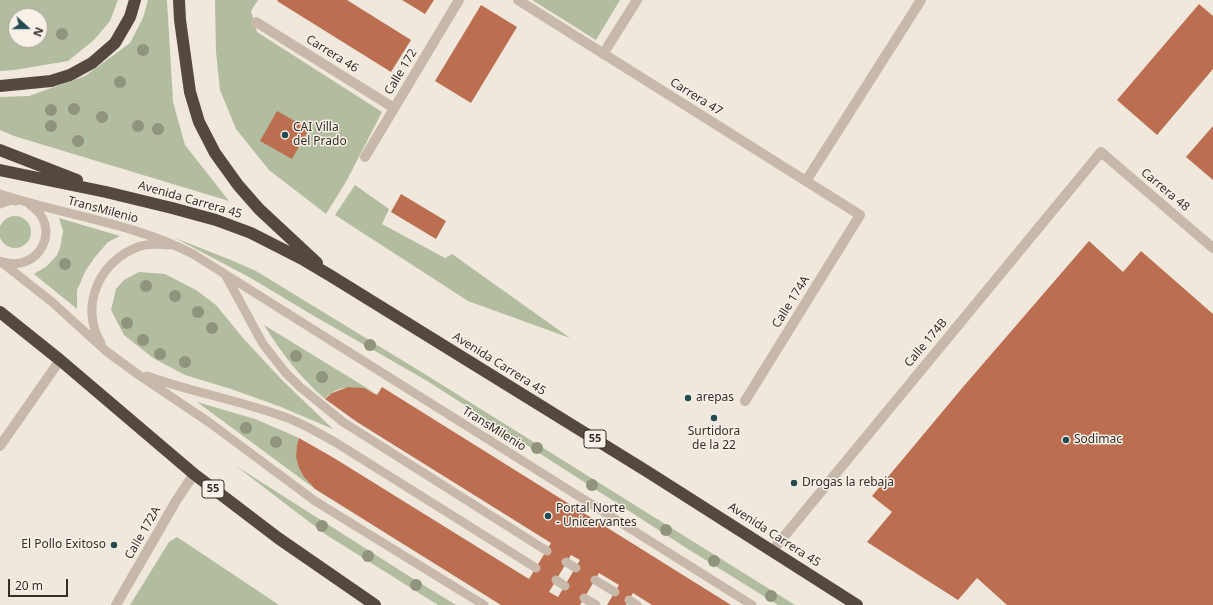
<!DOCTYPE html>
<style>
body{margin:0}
#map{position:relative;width:1213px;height:605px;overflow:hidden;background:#f0e8dd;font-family:"Noto Sans",sans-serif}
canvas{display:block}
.north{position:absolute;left:8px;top:8px;width:40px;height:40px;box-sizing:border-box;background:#f8f1e8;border:1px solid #aaa39c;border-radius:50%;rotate:111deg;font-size:11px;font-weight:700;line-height:16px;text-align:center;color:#352d29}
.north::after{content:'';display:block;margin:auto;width:14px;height:18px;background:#224c52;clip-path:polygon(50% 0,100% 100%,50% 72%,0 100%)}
.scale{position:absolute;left:8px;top:579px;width:60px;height:18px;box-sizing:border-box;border:2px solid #352d29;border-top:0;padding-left:5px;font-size:12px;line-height:14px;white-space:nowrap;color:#352d29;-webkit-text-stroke:3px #f8f1e8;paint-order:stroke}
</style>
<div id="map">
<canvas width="1213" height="605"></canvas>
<div class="north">N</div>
<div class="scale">20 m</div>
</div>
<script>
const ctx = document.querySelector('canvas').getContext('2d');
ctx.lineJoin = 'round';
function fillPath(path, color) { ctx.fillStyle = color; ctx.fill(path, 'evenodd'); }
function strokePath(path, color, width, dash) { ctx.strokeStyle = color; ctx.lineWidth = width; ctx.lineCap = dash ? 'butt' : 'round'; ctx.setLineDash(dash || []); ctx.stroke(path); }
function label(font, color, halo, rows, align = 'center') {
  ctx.font = font + ' "Noto Sans",sans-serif'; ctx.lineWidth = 3; ctx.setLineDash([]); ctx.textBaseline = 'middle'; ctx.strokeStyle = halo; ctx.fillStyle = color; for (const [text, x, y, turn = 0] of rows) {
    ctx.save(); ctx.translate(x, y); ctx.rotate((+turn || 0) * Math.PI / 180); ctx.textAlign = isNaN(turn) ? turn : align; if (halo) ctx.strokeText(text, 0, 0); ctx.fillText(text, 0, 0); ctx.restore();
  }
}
const green = new Path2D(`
 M0,0H118L110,21L94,40L68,61L14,70L0,71ZM16,16H40V40H16Z
 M148,0H167L173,102L185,145L229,201L14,136L0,130V97L29,96L85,76L130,43L143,18Z
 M215,0H258L251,11L257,32L382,112L347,180L326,214L269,170L236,129L220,90L216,52Z
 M532,0H620L596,40Z
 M355,185L389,209L382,224L445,258L452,254L570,338L468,301L335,215Z
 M-1 232a16 16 0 1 1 32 0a16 16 0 1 1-32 0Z
 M59,218L120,236L108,242L95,257L86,270L77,290V309L34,274L47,266L57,255L60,248L63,231Z
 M175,238L231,260L256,271L423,373L795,605H778L688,549L429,382L314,316L249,277Z
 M139,272L165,274L196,290L216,305L243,338L281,379L333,429L281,407L231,389L185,375L153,358L124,335L111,310L116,289L124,280Z
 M264,325L375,393C358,385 338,384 325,399C299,376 282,354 264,325Z
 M197,402L255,419L299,438C293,460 299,473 315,489Z
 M236,466L412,578L456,605H438L325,534Z
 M177,537L279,605H130L169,542Z`);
const building = new Path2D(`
 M278,0H347L411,40L391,72L277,1Z
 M402,0H434L425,14Z
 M1199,4L1213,16V69L1157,135L1117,100Z
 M481,5L517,27L471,103L435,81Z
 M277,111L309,129L292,159L260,141Z
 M1213,126V180L1186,157Z
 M401,194L446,221L436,239L391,212Z
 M1089,241L1123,272L1141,251L1213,314V605H1007L977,578L958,600L867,542L892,512L872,496L963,387Z
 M348,387L364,388L377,395L382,387L731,605H652L633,593L626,605H607L619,585L599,573L580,605H501L315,489L304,477L299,468L296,457L297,445L299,438L334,458L529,579L551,543L357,422L325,399L332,393ZM571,555L580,560L558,597L549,592Z`);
const lane = new Path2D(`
 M0,194C64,215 133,223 193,254L752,605
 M0,204L11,200L16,201
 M0,261L52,302L106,351L136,373L210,423L315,501L484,605
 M3,262C40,273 63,226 30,205
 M225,274L263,344L285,372L300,387L343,422L547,551
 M101,343C79,307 99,261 138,247C147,244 159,244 169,245
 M147,376C191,392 238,400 282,416C301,422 318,433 335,442L536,568
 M566,562L576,568
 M556,580L565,586
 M595,580L615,592
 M584,598L596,605
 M629,600L637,605`);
const street = new Path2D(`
 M518,0L860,215L745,401
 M256,22L394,108
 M603,54L637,0
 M365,157L459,0
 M806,181L921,0
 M0,446L60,360
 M772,551L1101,152L1213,248
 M116,605L176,501L194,474`);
const highway = new Path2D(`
 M179,0L180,20L190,92L199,122L215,153L238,185L259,209L317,263
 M0,86L51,81L70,75L92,63L115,43L130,17L135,0
 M0,150L77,180
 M0,170L106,192L172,208L216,220L251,233L304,260L331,276L648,472L857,605
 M0,312L60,360L194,474L278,538L375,605`);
const trees = [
 [62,34],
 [143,50],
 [120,82],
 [74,109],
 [51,110],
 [102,117],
 [51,126],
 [138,126],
 [158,129],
 [78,141],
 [65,264],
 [146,286],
 [175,296],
 [198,312],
 [127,323],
 [212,328],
 [143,340],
 [370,345],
 [160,354],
 [296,356],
 [185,362],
 [322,377],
 [246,428],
 [276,442],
 [537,448],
 [592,485],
 [322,526],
 [666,530],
 [368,556],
 [714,561],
 [416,585],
 [771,596]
];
const markers = [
 [285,135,4,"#224c52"],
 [688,398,4,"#224c52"],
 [714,418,4,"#224c52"],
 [1066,440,4,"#224c52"],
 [794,483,4,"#224c52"],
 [548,516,4,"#224c52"],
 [114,545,4,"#224c52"]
];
const shields = [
 [595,439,22],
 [213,489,22]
];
const shieldNames = [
 ["55",595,439],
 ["55",213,489]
];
const streetNames = [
 ["Carrera 46",332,54,32],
 ["Calle 172",401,72,-59],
 ["Carrera 47",696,97,32],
 ["Carrera 48",1165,190,40],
 ["Avenida Carrera 45",190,200,16],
 ["TransMilenio",103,210,15],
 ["Calle 174A",791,302,-58],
 ["Calle 174B",926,343,-50],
 ["Avenida Carrera 45",499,364,32],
 ["TransMilenio",494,429,32],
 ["Calle 172A",143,533,-60],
 ["Avenida Carrera 45",774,535,33]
];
const poiNames = [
 ["CAI Villa",293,128],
 ["del Prado",293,142],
 ["arepas",696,398],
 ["Surtidora",714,432,"center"],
 ["de la 22",714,446,"center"],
 ["Sodimac",1074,440],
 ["Drogas la rebaja",802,483],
 ["Portal Norte",556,509],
 ["- Unicervantes",556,523],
 ["El Pollo Exitoso",106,545,"right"]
];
fillPath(green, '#b1bd9e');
fillPath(building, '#bb6f50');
strokePath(lane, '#c7b8aa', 9);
strokePath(street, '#c7b8aa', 10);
strokePath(highway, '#554840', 12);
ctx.fillStyle = '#90947d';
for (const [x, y] of trees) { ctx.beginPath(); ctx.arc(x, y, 6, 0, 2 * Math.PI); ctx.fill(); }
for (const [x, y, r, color] of markers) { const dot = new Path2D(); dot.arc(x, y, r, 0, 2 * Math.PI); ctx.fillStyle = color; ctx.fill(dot); strokePath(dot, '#f8f1e8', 1.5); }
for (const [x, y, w] of shields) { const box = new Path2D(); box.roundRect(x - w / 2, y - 9, w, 18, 3); ctx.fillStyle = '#f8f1e8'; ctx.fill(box); strokePath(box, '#352d29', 1); }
label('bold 11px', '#352d29', null, shieldNames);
label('12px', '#352d29', '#f8f1e8', streetNames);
label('12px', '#352d29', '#f8f1e8', poiNames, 'left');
</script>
